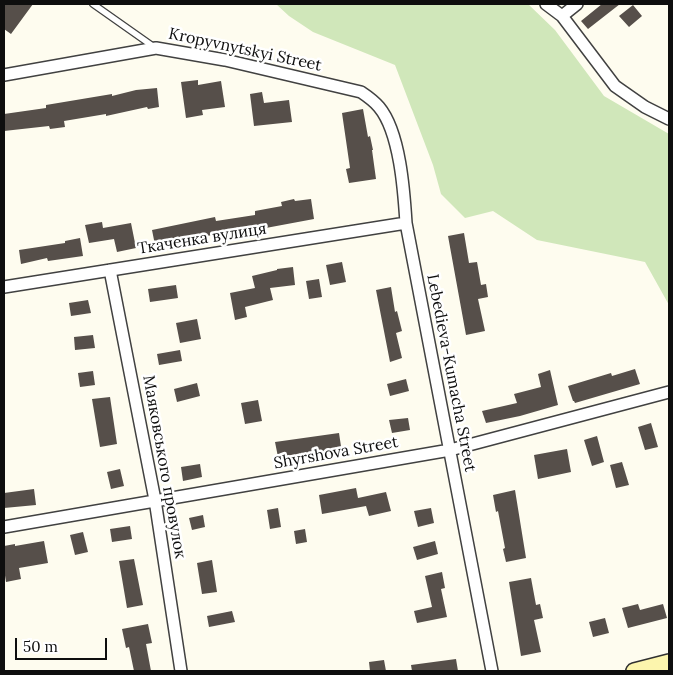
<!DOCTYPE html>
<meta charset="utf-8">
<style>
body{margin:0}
#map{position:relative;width:673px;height:675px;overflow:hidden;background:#fefcef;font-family:Lora,serif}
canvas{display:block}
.frame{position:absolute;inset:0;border:5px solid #0e0e0e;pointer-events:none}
.scale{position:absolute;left:15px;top:638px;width:92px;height:22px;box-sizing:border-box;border:2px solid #0e0e0e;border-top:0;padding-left:6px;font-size:15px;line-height:18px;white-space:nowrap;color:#0e0e0e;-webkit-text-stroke:4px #fff;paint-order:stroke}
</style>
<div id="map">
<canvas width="673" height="675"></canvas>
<div class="frame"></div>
<div class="scale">50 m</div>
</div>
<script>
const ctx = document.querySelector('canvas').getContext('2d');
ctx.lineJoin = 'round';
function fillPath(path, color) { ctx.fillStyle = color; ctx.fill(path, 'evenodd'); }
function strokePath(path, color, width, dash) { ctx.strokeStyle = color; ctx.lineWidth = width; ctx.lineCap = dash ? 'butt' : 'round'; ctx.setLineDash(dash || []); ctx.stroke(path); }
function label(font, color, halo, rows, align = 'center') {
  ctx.font = font + ' Lora,serif'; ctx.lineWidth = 5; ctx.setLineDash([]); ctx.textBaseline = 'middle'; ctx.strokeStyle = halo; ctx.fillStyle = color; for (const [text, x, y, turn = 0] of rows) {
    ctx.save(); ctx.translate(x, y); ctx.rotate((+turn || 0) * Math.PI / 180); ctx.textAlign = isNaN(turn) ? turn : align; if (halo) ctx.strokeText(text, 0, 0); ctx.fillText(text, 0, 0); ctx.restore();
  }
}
const green = new Path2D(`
 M276,4H528L555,30L604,96L669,134V305L645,262L537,240L493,211L465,218L441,194L433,165L395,65L313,32L289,16Z`);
const building = new Path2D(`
 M4,4H33L11,34L4,29Z
 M602,4H620L588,29L581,21Z
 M633,5L642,16L629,27L619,16Z
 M198,80V85L221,81L225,107L202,110L203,115L186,118L181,82Z
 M157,88L159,107L148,109L147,107L106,116V114L64,121L65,127L50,129L49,126L4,131V114L46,108V105L112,94V96L136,90Z
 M262,92L264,103L289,100L292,122L254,126L250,94Z
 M363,109L368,137L370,136L373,150H372L376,179L349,183L346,169L350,168L342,113Z
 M294,199L295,201L311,199L314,219L239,233L230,234V232L155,245L152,230L215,217L216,221L255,215V211L282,206L281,202Z
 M102,222L103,228L131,223L136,248L117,252L114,239L89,243L85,225Z
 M464,233L469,263L477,262L481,285L486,284L488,297L478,299L485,331L466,335L448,236Z
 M80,238L83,256L48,261L47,258L21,264L19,250L65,243V241Z
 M342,262L346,282L330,285L326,265Z
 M293,267L295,285L270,288L273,300L245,307L247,317L235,320L230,293L255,288L252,276L277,270V269Z
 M319,279L322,297L309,299L306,281Z
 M176,285L178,298L150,302L148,289Z
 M391,287L395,312L397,311L402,331L396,333L402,358L390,362L376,290Z
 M88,300L91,313L71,316L69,303Z
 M197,319L201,339L180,343L176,323Z
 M93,335L95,348L75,350L74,337Z
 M180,350L182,361L159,365L157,354Z
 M635,369L640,384L575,403L574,401H573L568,386L611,373L612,376Z
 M550,370L558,405L520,416L486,423L482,411L517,403L514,394L541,387L538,374Z
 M93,371L95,385L80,387L78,373Z
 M406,379L409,391L390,396L387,384Z
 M197,383L200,396L177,402L174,389Z
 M110,397L117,444L100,447L92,399Z
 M258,400L262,421L245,424L241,403Z
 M408,418L410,430L392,433L389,420Z
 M651,423L658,447L645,450L638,427Z
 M339,433L342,453L279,462L275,442Z
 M597,436L604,462L592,466L584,440Z
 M567,449L571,472L538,479L534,455Z
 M622,462L629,485L616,488L610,465Z
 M200,464L202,477L183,481L181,467Z
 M120,469L124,486L111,489L107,472Z
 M356,488L358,498L386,492L391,511L369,516L366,506L322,514L319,495Z
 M34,489L36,505L4,508V493Z
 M515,490L526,558L506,562L503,549L505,548L498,511L496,512L493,495Z
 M278,508L281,527L270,529L267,510Z
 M431,508L434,523L418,527L414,511Z
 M203,515L205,527L192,530L189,518Z
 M130,526L132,539L112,542L110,529Z
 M305,529L307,542L296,544L294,531Z
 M83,532L88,552L75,555L70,535Z
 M44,541L48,563L19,568L21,579L6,582L4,569V546L15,544V546Z
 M435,541L438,554L417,560L413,547Z
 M134,559L143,605L127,608L119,561Z
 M212,560L217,592L202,594L197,563Z
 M442,572L445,588L441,589L447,617L417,623L414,611L432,607L425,576Z
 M531,578L536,605L540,604L543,618L534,620L541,652L521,656L509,582Z
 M638,604L640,610L663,604L667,618L628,628L622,608Z
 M232,611L235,622L209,627L207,616Z
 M605,618L609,633L593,637L589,622Z
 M148,624L152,643L146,644L151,671H134L129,647L126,648L122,629Z
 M456,659L458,671H412L411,665Z
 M384,660L386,671H370L369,662Z`);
const lane = new Path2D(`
 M93,4L154,47`);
const street = new Path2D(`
 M546,4L562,16L615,86L645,107L669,119
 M562,16L577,4
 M4,75L156,48L225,60L361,92C367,96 374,101 379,107C400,132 404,191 406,223L492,671
 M110,270L155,500L181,671
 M4,287L406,223
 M4,527L450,450L669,392`);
const secondary = new Path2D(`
 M634,671L669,662`);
const streetNames = [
 ["Kropyvnytskyi Street",245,50,12],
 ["Ткаченка вулиця",202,239,-9],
 ["Lebedieva-Kumacha Street",451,373,79],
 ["Shyrshova Street",336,453,-10],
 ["Маяковського провулок",164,467,80]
];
fillPath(green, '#d0e7ba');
fillPath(building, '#564f4a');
strokePath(lane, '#414141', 8);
strokePath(street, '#414141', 14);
strokePath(secondary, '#303030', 18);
strokePath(lane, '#fff', 5.5);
strokePath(street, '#fff', 11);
strokePath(secondary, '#fcf5ad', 15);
label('16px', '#0e0e0e', '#fff', streetNames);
</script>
